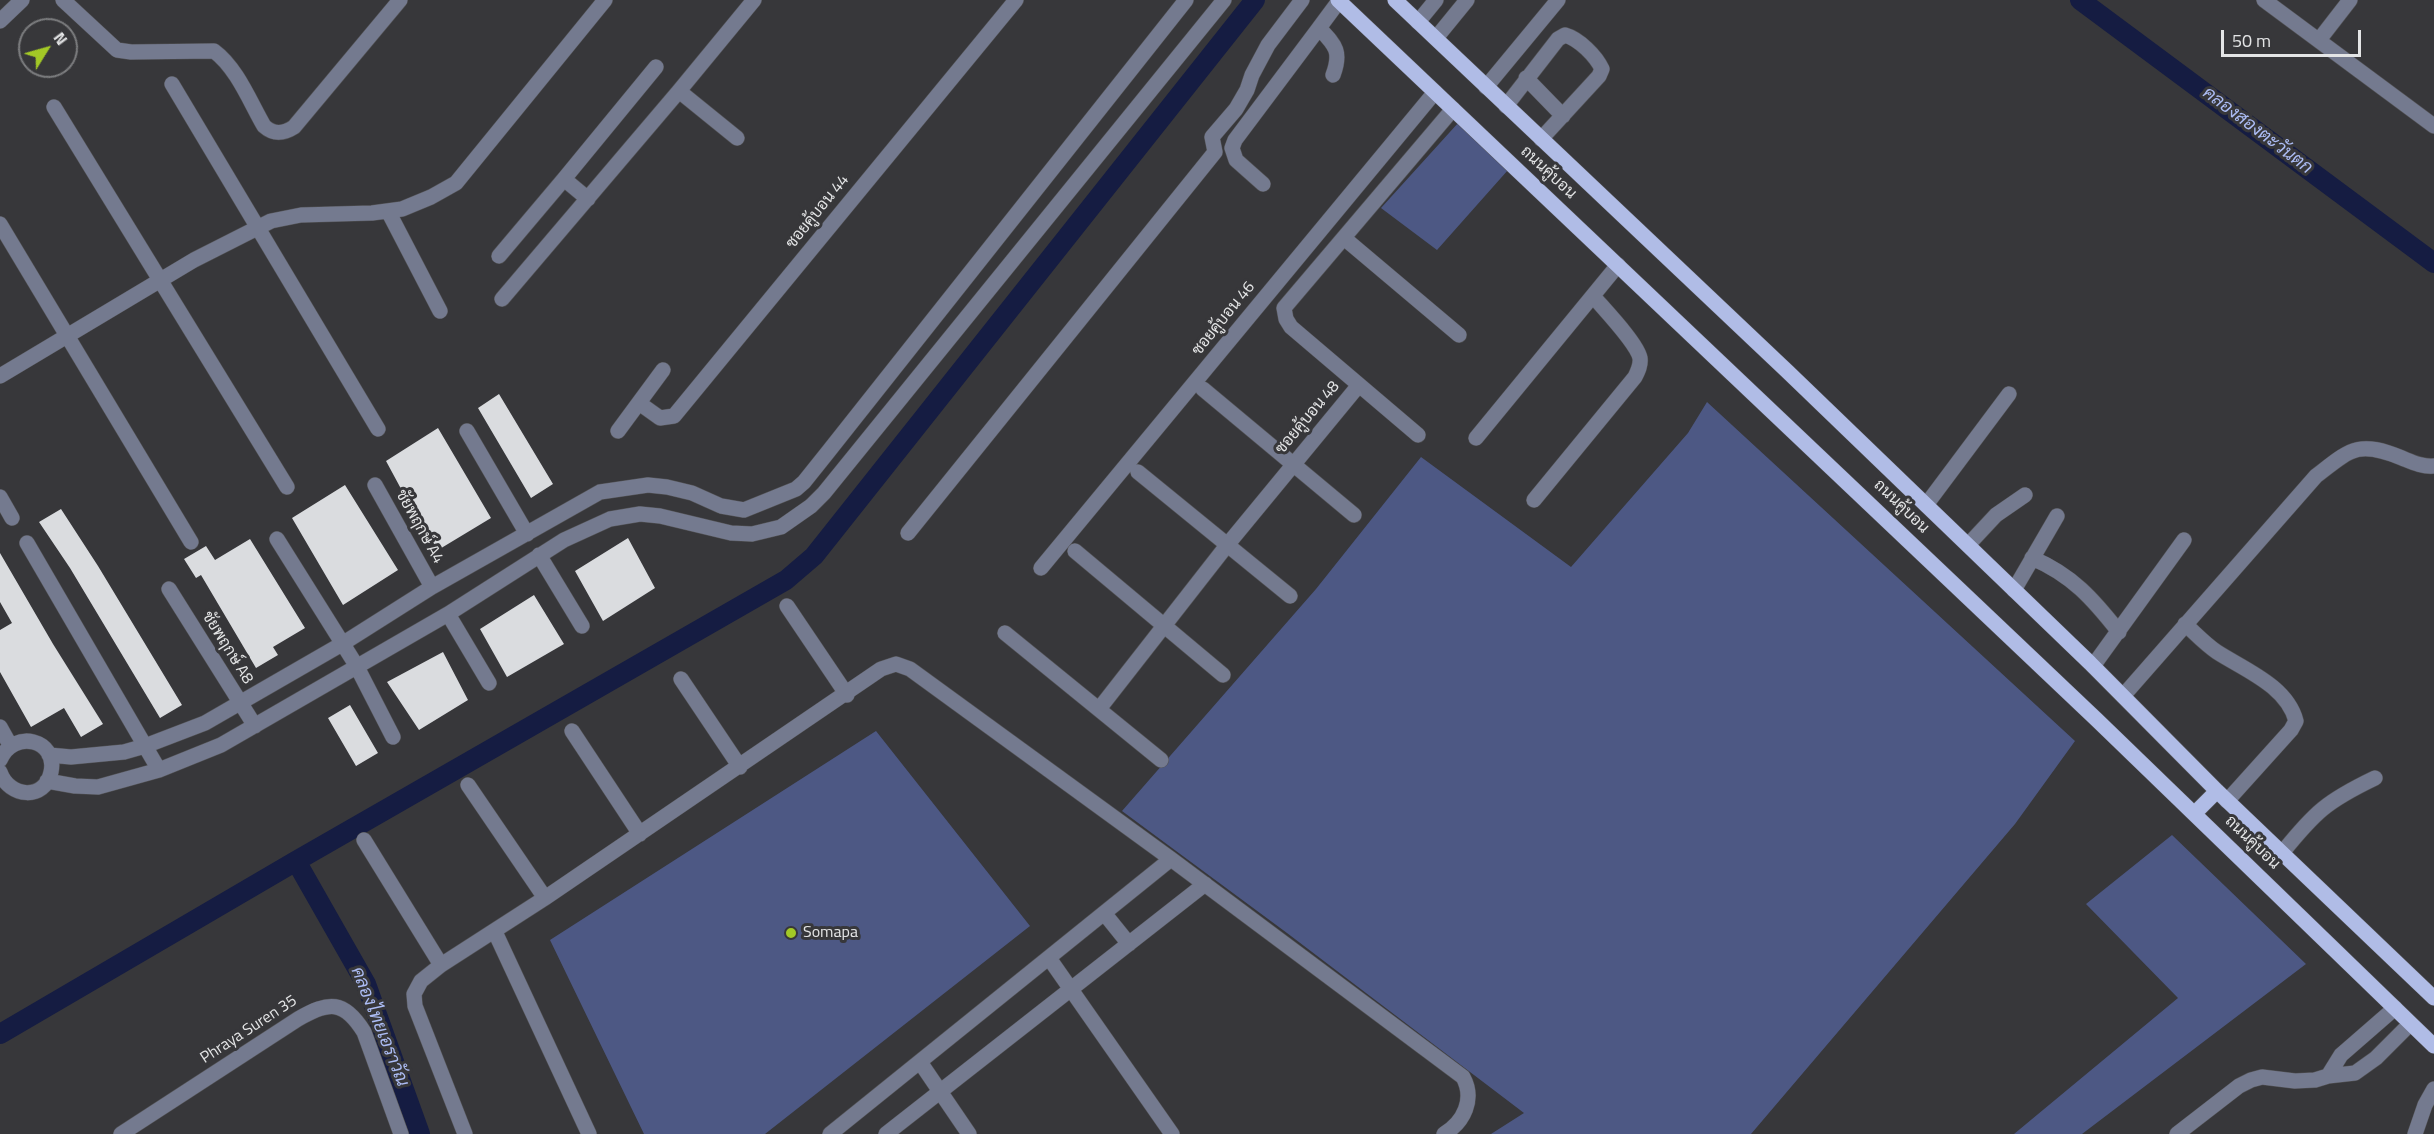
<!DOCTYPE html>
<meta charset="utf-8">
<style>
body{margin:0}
#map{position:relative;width:2434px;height:1134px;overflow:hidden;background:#37373a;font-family:"Titillium Web",sans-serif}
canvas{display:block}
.north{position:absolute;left:18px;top:18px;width:60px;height:60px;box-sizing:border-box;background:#37373a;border:2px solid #7c7d7f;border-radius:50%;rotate:53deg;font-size:16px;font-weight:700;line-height:24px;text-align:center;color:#e4e5e6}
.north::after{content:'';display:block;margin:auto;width:21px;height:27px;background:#a3c926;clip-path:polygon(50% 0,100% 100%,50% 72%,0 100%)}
.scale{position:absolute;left:2221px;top:30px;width:140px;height:27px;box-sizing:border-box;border:3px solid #e4e5e6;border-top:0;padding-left:8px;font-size:18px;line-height:21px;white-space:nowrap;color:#e4e5e6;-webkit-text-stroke:4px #37373a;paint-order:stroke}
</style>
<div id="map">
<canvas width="2434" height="1134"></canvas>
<div class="north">N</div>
<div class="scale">50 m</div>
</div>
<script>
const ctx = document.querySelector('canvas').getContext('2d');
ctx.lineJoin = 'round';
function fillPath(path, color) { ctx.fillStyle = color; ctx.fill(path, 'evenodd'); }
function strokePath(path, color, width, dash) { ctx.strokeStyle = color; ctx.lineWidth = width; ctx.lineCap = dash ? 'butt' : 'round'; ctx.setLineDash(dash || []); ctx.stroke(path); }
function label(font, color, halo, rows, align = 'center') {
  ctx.font = font + ' "Titillium Web",Sarabun,sans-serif'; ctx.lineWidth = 6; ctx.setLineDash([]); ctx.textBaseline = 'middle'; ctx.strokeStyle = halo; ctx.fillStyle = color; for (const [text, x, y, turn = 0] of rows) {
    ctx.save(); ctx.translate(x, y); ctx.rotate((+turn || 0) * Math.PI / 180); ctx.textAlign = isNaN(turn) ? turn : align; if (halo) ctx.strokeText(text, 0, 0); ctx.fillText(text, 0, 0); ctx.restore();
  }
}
const green = new Path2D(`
 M1459,122L1508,170L1437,250L1381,208Z
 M1707,402L2075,741L2015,824L1751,1134H1491L1524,1113L1287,933L1122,811L1316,589L1421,457L1571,567L1688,433Z
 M876,731L1030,926L765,1134H644L550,940Z
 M2172,835L2306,964L2082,1134H2014L2178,998L2086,904Z`);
const canal = new Path2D(`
 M2080,0L2434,263
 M296,861L366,984L420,1134
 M0,1034L296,861L786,580L814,556L1255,0`);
const building = new Path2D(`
 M499,394L553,484L531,498L478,408Z
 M438,428L491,518L438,550L413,511L386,461Z
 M345,485L398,570L343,605L292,518Z
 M61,509L98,566L182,705L160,718L70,568L39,522Z
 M628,538L655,588L603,621L575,571Z
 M250,539L305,628L273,647L278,655L256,668L201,575L196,578L184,559L206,546L215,560Z
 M0,553L53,644L103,724L81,737L64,708L31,727L0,672V630L12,623L0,602Z
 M534,595L564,644L507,677L480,629Z
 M443,652L468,700L419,730L387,682Z
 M350,705L378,753L356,766L328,718Z`);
const minor = new Path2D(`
 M63,0L117,50L131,52L214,51C237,68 250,102 264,126C274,135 283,134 294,127L400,0
 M2264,0L2434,126
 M0,21L22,0
 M1418,22L1436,0
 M1436,38L1467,0
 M2319,40L2350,0
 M1333,75C1342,51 1335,45 1319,28L1339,1
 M1526,78L1563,116
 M172,84L378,429
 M1486,87L1558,0
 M679,91L737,138
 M1506,106L1558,39L1565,35C1579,39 1596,56 1602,69L1599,76L1541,139
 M54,107L287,487
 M1263,184L1236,160L1232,148L1235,140L1319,28
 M588,199L564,179L656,67
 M388,211L440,311
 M0,224L191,542
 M1344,238L1459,335
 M499,256L564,179
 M502,299L679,91L754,0
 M0,376L194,260L271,221L301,215L372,213L402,209L431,197L456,183L605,0
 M1203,389L1354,515
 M639,403L660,418L674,416L1016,0
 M467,431L527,534
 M618,431L663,370
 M1418,435L1291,327L1286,319L1284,308L1453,109
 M1476,438L1618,265
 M1138,472L1290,596
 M375,485L432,587
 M0,497L12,518
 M1534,500L1635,377C1638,371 1641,365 1640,358C1637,343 1604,309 1593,296
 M1926,505L2009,394
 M908,533L1211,157L1215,152L1212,137L1236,109L1247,90L1252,75L1268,45L1302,0
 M277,539L356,665L393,737
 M27,543L159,770
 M1968,545L1996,515L2025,495
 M1075,551L1223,675
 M539,555L582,626
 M2032,558C2072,575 2093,599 2119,632
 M1041,568L1435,92
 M169,589L255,726
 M2014,590L2057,516
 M787,606L847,695
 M448,614L489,683
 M2185,624C2195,633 2205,644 2217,652C2245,670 2287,686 2296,721L2291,730L2227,801
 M1005,633L1161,760
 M2093,666L2184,540
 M681,679L740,767
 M2123,696L2316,476C2351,449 2358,440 2402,458C2412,462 2422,467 2434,466
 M1099,709L1228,544L1359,385
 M0,727L10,745
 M572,731L640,834
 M49,755L71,757L124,752L145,746L205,723L342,644L432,587L600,492L648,485L667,487L692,493L721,506L744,510L796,489L804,482L828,452L1186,0
 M0,760C14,728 58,740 51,772C45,801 9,798 0,772
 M47,781L75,786L98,787L159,770L221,745L448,614L564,540L610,519L640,514L660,516L731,533L752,534L781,527L811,506L824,493L1224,0
 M468,785L545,898
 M364,840L441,965
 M2282,853C2315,812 2327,801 2375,778
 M1104,913L1129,944
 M495,932L589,1134
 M1049,958L1172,1134
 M920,1062L969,1134
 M2328,1076L2341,1055L2395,1008
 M121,1134L298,1019C329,1001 344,1000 364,1032L401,1134
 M465,1134L415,1006L414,994L421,981L441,965L545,898L881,669L896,664L910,669L1171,859L1463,1077C1475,1099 1464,1122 1444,1134
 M830,1134L1171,859
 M886,1134L1205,884
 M2177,1134L2239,1086L2251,1080L2262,1077L2295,1081L2315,1080L2328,1076L2355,1073L2376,1058L2410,1024
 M2415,1134L2425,1105L2434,1089`);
const major = new Path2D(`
 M1338,0L2097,720L2434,1046
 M1395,0L1788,372L2090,663L2217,791L2434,998
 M2195,813L2217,791`);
const markers = [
 [791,933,6,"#a3c926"]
];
const streetNames = [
 ["ถนนคู้บอน",1548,173,43],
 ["ซอยคู้บอน 44",818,212,-51],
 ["ซอยคู้บอน 46",1224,319,-51],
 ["ซอยคู้บอน 48",1308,418,-50],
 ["ถนนคู้บอน",1901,507,44],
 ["ชัยพฤกษ์ A4",419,527,61],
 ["ชัยพฤกษ์ A8",227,648,58],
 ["ถนนคู้บอน",2252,843,44],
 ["Phraya Suren 35",249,1030,-33]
];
const poiNames = [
 ["Somapa",803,933]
];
const waterNames = [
 ["คลองสองตะวันตก",2257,131,37],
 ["คลองไทยเอราวัณ",379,1027,68]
];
fillPath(green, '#4d5884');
strokePath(canal, '#151c42', 20);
fillPath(building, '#dadcdf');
strokePath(minor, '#535356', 16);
strokePath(major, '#535356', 16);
strokePath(minor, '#747a8f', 15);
strokePath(major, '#b0bce6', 15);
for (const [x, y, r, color] of markers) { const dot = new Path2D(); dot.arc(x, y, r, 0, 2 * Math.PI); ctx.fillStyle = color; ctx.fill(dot); strokePath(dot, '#37373a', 2); }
label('16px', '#e4e5e6', '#37373a', streetNames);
label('16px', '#e4e5e6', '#37373a', poiNames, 'left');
label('italic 18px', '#acbcf4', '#37373a', waterNames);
</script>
